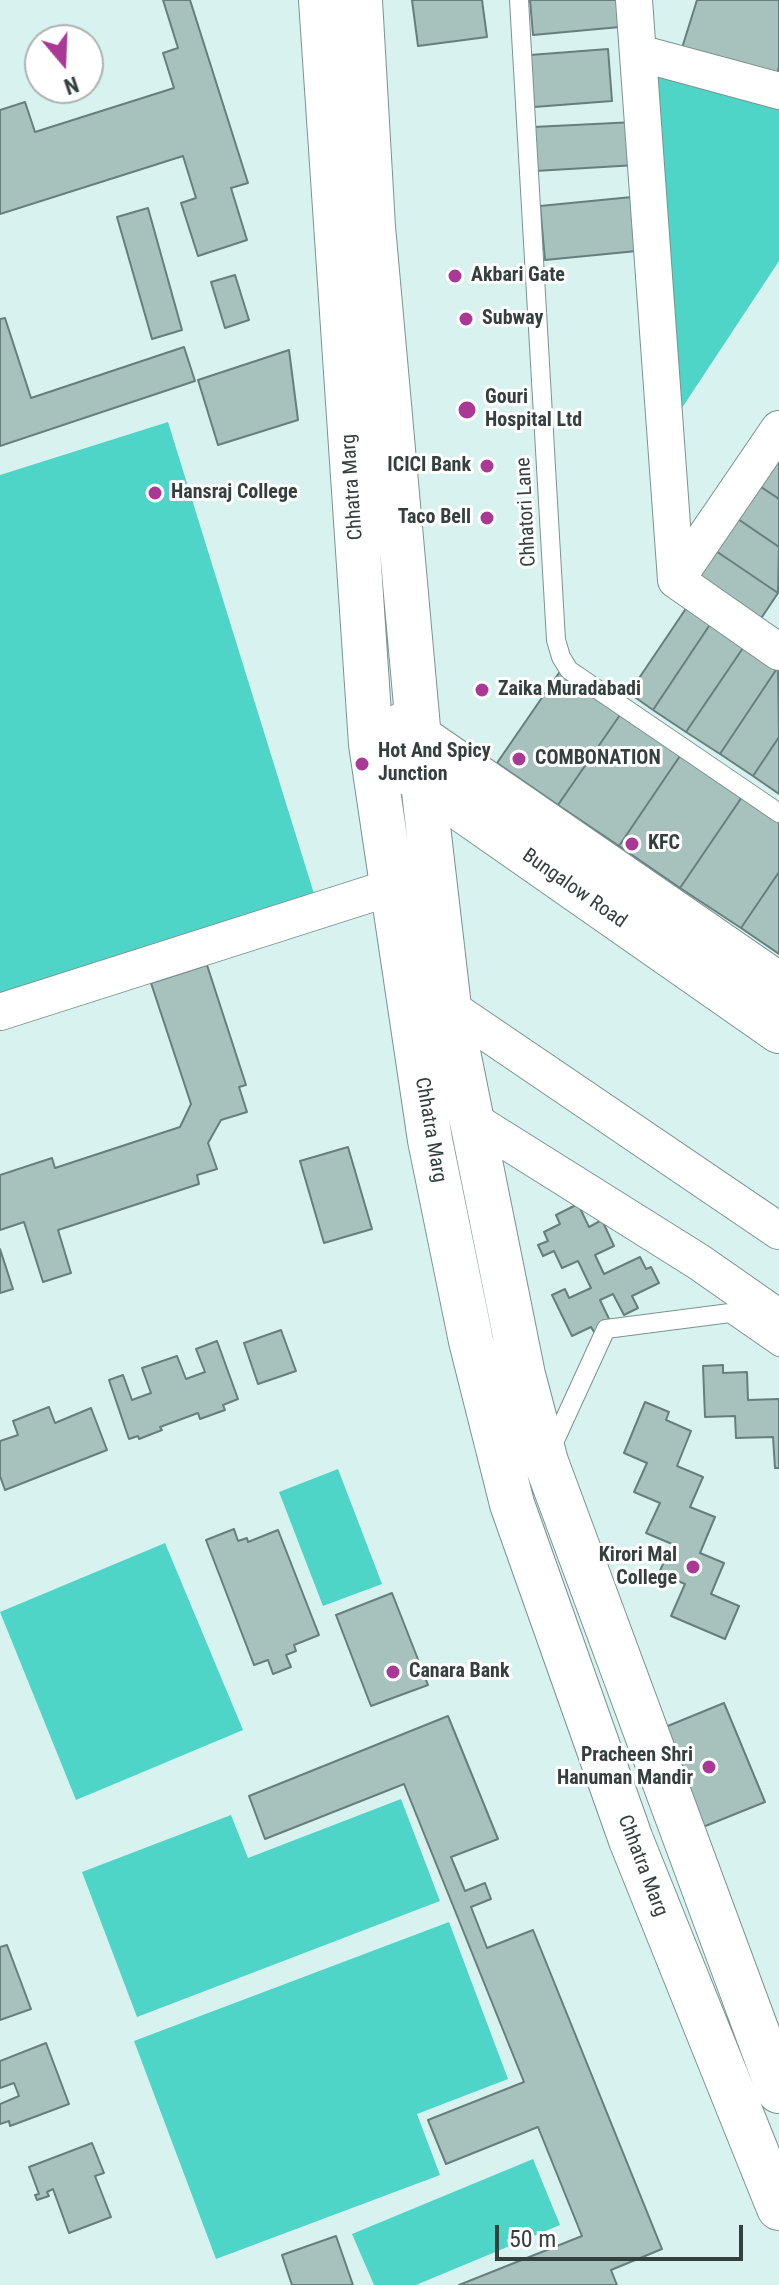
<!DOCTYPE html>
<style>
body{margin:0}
#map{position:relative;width:779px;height:2285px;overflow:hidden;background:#d8f3ef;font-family:"Roboto Condensed",sans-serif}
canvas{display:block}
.north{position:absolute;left:24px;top:24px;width:80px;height:80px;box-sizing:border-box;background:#fff;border:2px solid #aeb2b2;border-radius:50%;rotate:161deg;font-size:22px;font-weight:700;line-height:32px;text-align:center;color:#343f3e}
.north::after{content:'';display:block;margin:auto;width:28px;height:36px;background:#a93995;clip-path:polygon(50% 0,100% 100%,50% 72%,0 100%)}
.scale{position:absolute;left:495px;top:2225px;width:248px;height:36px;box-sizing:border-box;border:4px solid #343f3e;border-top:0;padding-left:10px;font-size:24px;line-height:28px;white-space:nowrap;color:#343f3e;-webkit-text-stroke:6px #fff;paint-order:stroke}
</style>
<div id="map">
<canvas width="779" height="2285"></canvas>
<div class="north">N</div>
<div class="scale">50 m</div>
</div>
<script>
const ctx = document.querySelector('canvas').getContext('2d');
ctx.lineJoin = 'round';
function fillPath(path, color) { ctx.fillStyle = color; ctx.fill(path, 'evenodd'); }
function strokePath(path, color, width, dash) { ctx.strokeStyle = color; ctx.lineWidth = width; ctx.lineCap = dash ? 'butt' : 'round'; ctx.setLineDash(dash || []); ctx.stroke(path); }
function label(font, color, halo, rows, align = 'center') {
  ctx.font = font + ' "Roboto Condensed",sans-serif'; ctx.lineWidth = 6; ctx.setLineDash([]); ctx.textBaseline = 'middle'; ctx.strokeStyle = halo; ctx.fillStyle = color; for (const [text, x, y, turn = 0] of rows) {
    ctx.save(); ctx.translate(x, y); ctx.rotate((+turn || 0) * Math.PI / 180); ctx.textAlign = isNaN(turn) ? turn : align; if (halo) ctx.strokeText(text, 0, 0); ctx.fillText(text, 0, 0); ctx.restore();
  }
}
const green = new Path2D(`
 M651,75L779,110V261L672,423Z
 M168,422L315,897L0,996V475Z
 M338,1469L382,1584L323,1606L279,1492Z
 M165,1543L243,1730L76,1800L0,1612Z
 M401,1799L440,1901L137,2017L82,1872L231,1815L248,1858Z
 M449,1922L508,2079L417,2114L440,2175L216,2259L134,2041Z
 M533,2159L560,2225L416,2285H374L352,2234Z`);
const building = new Path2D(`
 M163,0H190L248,183L231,188L247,240L198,256L181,203L196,198L183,156L0,214V110L25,102L35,132L174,88L163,53L178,48Z
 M412,0H482L487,37L418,46Z
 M530,0H617L620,27L533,35Z
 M697,0H779V67L776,76L682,48Z
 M608,49L612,101L534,107L530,55Z
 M635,122L637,165L535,171L533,127Z
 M632,197L637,251L545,260L540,206Z
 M148,208L182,330L152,339L117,217Z
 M235,275L249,320L225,328L211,282Z
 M5,318L31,398L184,347L195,381L0,446V319Z
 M289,350L298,420L218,445L198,380Z
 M779,451V499L755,483Z
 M755,483L779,499V547L732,515Z
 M732,515L779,547L778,593L710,547Z
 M710,547L778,593L756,626L688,579Z
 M687,607L711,623L653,710L629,693Z
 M711,623L745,645L686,732L653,710Z
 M745,645L778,667L720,754L686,732Z
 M778,667L779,737L753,776L720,754Z
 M561,670L622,712L558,805L497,763Z
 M622,712L682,753L619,846L558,805Z
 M779,737V794L753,776Z
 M682,753L744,794L680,888L619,846Z
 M744,794L779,818V872L741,928L680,888Z
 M779,872V954L741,928Z
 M207,965L246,1085L239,1087L247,1112L221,1120L208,1143L217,1169L197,1175L199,1184L58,1230L71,1273L43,1282L24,1222L0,1230V1175L52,1158L55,1168L180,1127L191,1104L151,983Z
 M348,1147L372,1229L324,1243L300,1161Z
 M578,1204L589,1227L602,1220L614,1246L595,1255L604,1274L640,1257L646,1269L651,1267L659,1283L632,1296L638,1308L624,1315L613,1294L600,1300L611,1323L594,1332L591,1327L572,1336L552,1295L565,1289L569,1298L591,1288L578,1261L562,1268L554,1251L543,1256L538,1245L548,1241L544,1232L560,1224L556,1215Z
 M0,1249L13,1289L0,1293Z
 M281,1330L296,1371L258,1384L244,1343Z
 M217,1341L238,1399L223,1405L225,1410L200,1419L198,1413L160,1427L162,1430L139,1439L138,1436L129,1439L109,1380L123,1375L132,1400L151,1393L142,1368L177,1356L186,1379L205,1372L196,1349Z
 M723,1365V1373L747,1372L748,1400L779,1399V1468H775L773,1437L736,1438L735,1416L705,1417L703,1366Z
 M645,1402L669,1412L666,1420L691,1431L677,1466L703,1477L690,1507L715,1517L700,1553L724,1563L711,1594L739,1606L725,1639L671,1616L685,1584L659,1573L672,1544L646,1533L660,1503L634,1492L647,1463L624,1453Z
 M49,1407L55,1423L91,1408L107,1450L5,1490L0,1476V1441L18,1435L13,1421Z
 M234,1529L238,1541L247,1538L248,1542L278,1530L319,1635L294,1645L296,1651L286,1655L291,1667L273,1674L268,1660L254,1665L206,1540Z
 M392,1593L428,1685L371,1706L336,1615Z
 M724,1703L765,1802L693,1831L653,1732Z
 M448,1716L498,1839L451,1857L465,1891L485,1883L491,1899L471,1907L487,1948L533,1930L662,2249L611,2270L617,2285H459L582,2236L538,2127L446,2164L428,2120L524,2082L404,1784L265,1839L249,1796Z
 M7,1945L31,2009L0,2020V1947Z
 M46,2043L69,2104L10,2126L9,2121L0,2124V2104L19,2096L14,2083L0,2088V2061Z
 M92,2143L104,2173L95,2176L111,2217L69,2233L53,2189L47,2192L49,2196L37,2200L35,2195L39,2194L29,2167Z
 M336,2236L353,2285H292L282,2255Z`);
const service = new Path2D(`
 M519,0L556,640L561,657L569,670L779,813
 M551,1449L606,1329L730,1313L779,1347`);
const minor = new Path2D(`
 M634,0L676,580L779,652
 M639,53L779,91
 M676,580L779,429
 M449,1007L779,1231
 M0,1012L392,887
 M471,1119L699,1262L779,1318`);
const tertiary = new Path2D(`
 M321,0L371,744L430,1140L471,1341L512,1504L631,1840L779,2208
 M360,0L373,227L423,783L449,1007L523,1375L546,1462L779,2091
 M402,725L779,985
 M407,771L779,1031`);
const markers = [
 [455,276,8,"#a93995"],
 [466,319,8,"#a93995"],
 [467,410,10,"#a93995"],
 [487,466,8,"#a93995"],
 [155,493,8,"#a93995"],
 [487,518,8,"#a93995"],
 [482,690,8,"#a93995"],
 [519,759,8,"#a93995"],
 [362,764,8,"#a93995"],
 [632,844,8,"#a93995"],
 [693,1567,8,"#a93995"],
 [393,1672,8,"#a93995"],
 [709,1767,8,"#a93995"]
];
const poiNames = [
 ["Akbari Gate",471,276],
 ["Subway",482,319],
 ["Gouri",485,398],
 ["Hospital Ltd",485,421],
 ["ICICI Bank",471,466,"right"],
 ["Hansraj College",171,493],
 ["Taco Bell",471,518,"right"],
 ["Zaika Muradabadi",498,690],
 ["Hot And Spicy",378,752],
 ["Junction",378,775],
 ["COMBONATION",535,759],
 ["KFC",648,844],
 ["Kirori Mal",677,1556,"right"],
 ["College",677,1579,"right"],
 ["Canara Bank",409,1672],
 ["Pracheen Shri",693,1756,"right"],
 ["Hanuman Mandir",693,1779,"right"]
];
const streetNames = [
 ["Chhatra Marg",353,487,-94],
 ["Chhatori Lane",527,512,-93],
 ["Bungalow Road",574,889,35],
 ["Chhatra Marg",430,1130,80],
 ["Chhatra Marg",642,1866,69]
];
fillPath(green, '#4fd5c8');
fillPath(building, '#a7c1bd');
strokePath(building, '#677f7c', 2);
strokePath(service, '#7a938f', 20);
strokePath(minor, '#7a938f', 38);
strokePath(tertiary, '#7a938f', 46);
strokePath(service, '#fff', 18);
strokePath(minor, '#fff', 36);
strokePath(tertiary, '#fff', 44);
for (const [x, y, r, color] of markers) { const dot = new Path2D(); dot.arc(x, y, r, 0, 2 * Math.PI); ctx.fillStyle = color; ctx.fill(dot); strokePath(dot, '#fff', 3); }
label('bold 20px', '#343f3e', '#fff', poiNames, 'left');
label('20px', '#343f3e', '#fff', streetNames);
</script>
